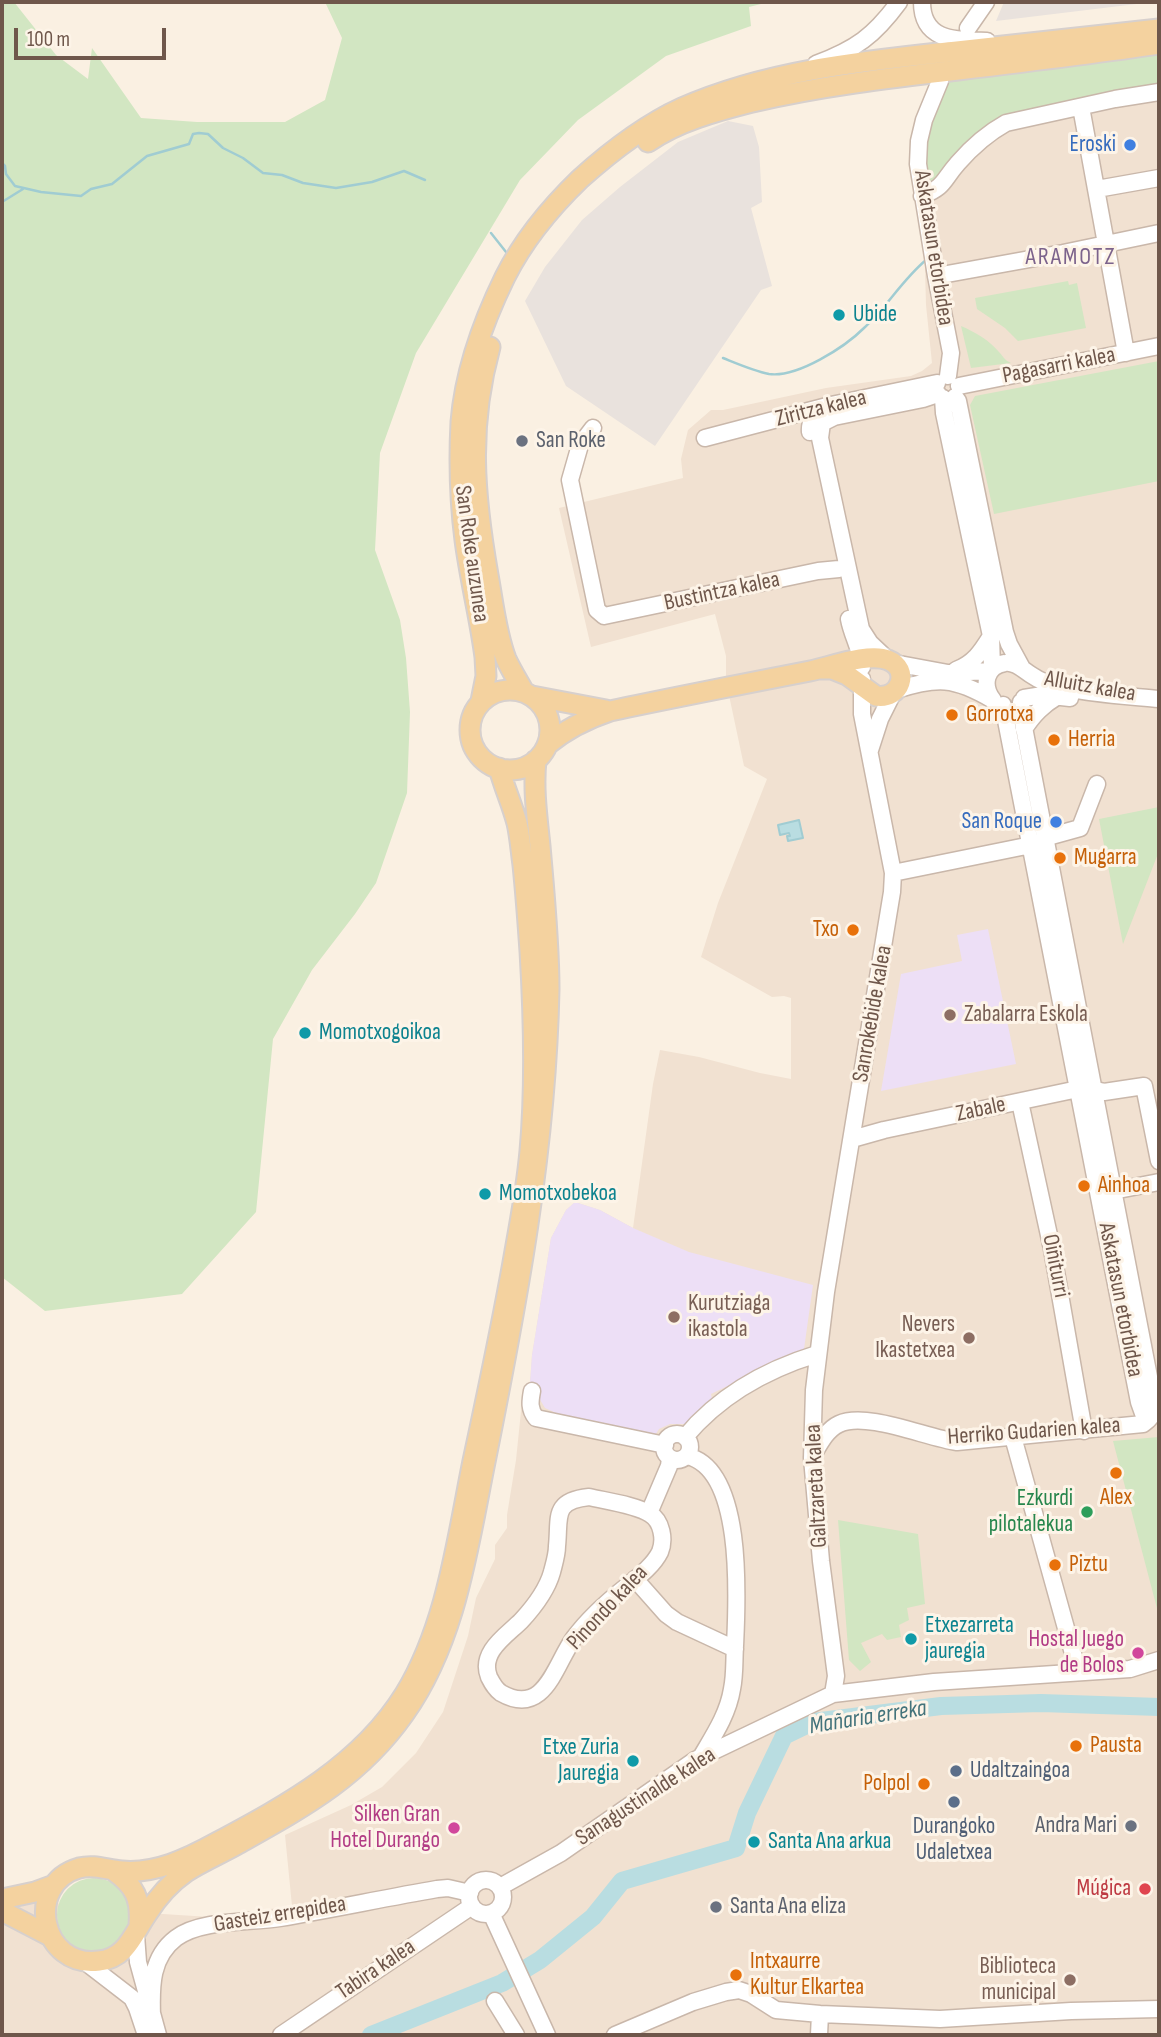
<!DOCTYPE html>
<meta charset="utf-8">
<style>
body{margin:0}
#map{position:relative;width:1161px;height:2037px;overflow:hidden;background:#faf0e2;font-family:"Sofia Sans Condensed",sans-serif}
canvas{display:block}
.frame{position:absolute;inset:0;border:4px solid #6f574b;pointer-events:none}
.scale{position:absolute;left:14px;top:28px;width:152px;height:32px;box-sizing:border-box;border:4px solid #6f574b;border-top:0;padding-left:9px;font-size:21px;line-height:24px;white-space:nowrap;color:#6f574b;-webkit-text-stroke:5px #fdf4e8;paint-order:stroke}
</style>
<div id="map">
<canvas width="1161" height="2037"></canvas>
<div class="frame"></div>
<div class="scale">100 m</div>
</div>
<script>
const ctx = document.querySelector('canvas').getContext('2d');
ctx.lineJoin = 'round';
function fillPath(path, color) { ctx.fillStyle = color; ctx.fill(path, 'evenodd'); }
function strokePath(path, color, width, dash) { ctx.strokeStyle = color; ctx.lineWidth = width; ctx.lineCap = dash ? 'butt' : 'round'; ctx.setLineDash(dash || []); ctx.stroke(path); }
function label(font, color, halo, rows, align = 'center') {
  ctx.font = font + ' "Sofia Sans Condensed",sans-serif'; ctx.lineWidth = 6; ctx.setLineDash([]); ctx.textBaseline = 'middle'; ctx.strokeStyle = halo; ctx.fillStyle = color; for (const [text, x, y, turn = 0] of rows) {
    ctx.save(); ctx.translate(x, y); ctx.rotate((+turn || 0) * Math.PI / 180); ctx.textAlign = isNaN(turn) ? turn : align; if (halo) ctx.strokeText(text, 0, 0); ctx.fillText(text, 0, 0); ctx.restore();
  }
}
const residential = new Path2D(`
 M1159,89V2035H2V1901L73,1904L115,1911L210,1917L292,1906L285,1835L351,1805L382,1787L416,1753L443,1712L468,1636L476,1598L495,1559V1545L507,1528V1515L516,1460L523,1392L530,1383L532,1355L551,1238L566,1210L575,1202L600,1210L633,1228L653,1084L660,1050L699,1057L760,1073L791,1079V998L784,996L772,997L701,957L718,903L767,779L744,766L726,681V656L715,614L591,647L559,508L683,478L681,459L688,430L711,410H723L826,388L911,376L922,371L932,363L926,305L924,233L930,205L940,183L987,129Z`);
const industrial = new Path2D(`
 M1004,2H1153L996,21Z
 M728,121L753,126L759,147L762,202L751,208L772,286L761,290L655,446L566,386L525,301L545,267L582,220L620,187L678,142Z`);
const education = new Path2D(`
 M988,929L1016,1064L881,1091L901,974L962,961L957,935Z
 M575,1202L600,1210L633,1228L689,1252L813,1285L804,1349L711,1394L712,1399L685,1424H670L659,1429L654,1437L567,1418L545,1408L530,1383L532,1355L551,1238L566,1210Z`);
const green = new Path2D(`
 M2,2H14L56,55L88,79L92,48L141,118L197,122H285L325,100L342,38L325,2H769L749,7L751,26L666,56L578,120L520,180L416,353L380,453L375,550L400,620L406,658L410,712L407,793L376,883L355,914L312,970L273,1039L256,1212L182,1294L45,1311L2,1277Z
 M1159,53V92L1006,123L934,185L920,179L918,164L940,81H950L1083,65Z
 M1068,281L1069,285L1077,283L1086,328L1018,341L1005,328L977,309L975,298Z
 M961,326C975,332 989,340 999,352C1004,357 1004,360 1011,363L971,368Z
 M1159,361V481L994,514L970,405L975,396Z
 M1159,807V851L1123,944L1099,819Z
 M1159,1437V1616L1113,1441Z
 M838,1520L918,1534L925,1604L907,1608L909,1620L899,1625L901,1637L887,1640L882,1634L861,1643L871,1662L860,1671L849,1660Z
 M57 1915a37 37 0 1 1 74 0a37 37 0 1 1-74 0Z`);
const water = new Path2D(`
 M799,820L803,838L788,841L787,836H790L789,833L780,835L778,825Z`);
const stream = new Path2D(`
 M2,163L5,166L6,174L15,186L41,192L81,196L91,189L112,184L147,156L189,144L193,134L199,133L208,134L223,148L243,158L263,173L282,175L303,183L336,188L372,182L404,171L425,180
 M2,202L23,189
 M491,233L506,252
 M723,358C738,364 754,371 769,374C797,378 845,347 864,328C887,307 902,280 926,260`);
const river = new Path2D(`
 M371,2035L502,1983L540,1960L593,1917L622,1881L736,1848L747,1813L784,1736L813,1722L941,1706L1041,1703L1159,1707`);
const minor = new Path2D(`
 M922,2C922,42 957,40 987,41
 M968,28L986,2
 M816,64C856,49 874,36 899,2
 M940,81L924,120L919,141L918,164L936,276L951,353L948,376
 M1081,107L1126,353
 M1097,189L1159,178
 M922,196C946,186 942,181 958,163C972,147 988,133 1006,123L1115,99L1159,92
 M936,276L1063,253L1159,233
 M959,386L1159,346
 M955,397L958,401L1005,632L1009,644L1022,668
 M943,398L944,413L991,636L992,669
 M593,428L580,445L570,480L597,610L604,616L818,571L839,569
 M810,432C809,421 815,414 824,408
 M705,438L831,405L937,383
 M849,619C852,636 862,651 862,667
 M888,660L870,643L861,629L820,438L822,423L834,417L923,399L938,394
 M894,663L948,673L990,671
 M956,670C974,663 981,652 991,636
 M896,690C937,677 954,677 993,700
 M1024,698L1043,695L1070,698
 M993,700C982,686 985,666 1005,663C1016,661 1024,671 1033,676C1040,681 1049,684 1058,686C1088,694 1128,696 1159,699
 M1021,702L1022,717L1155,1408L1154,1413L1148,1420
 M1003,705L1139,1402L1144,1416L1148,1420
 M1024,729C1034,714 1043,705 1058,696
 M870,750L880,719L893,693
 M1044,838L1080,828L1097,784
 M893,873L1041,843
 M1020,1102L1052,1249L1084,1431
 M852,1139L884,1130L1078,1089L1088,1088L1104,1092L1144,1086L1159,1161
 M1113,1191L1159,1182
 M532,1391C530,1402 529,1409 536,1418L665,1445
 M664 1447a13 13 0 1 1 26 0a13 13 0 1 1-26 0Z
 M685,1437C720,1395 765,1370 817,1354
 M1013,1437L1074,1657V1665L1069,1672
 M687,1456C745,1469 737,1602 735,1646C734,1661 735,1675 732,1689C728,1714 714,1735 701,1757
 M812,1457C819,1445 826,1430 839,1424C866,1411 927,1438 957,1442L1143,1424L1148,1420
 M589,1497C606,1501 636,1505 650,1514C662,1521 665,1540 660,1552C653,1566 638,1577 627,1586C608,1601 588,1619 574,1638C555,1664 545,1718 501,1693C495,1689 492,1683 489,1677C479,1652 507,1635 521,1621C534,1607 547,1590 552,1572C554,1564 557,1555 557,1546C560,1517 552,1501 589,1497Z
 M649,1513L669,1466L670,1458
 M635,1579L666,1614L677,1622L735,1649
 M833,1694L836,1676L821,1561L812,1458L814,1390L826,1292L892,892L893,873L862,714V679
 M469 1897a17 17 0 1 1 34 0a17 17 0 1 1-34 0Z
 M500,1887L561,1853L695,1760L833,1694L934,1682L1130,1669L1159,1660
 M491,1913L547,2035
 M136,1935L138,1962L158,2035
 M84,1961L132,1998L137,2008L146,2035
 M495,2001L516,2035
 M152,2015C151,1986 151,1957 176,1938C201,1919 250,1923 280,1918C333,1909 385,1898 437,1889L448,1888L470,1893
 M281,2035L472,1906
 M615,2035L693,2002L726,1992L739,1990L751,1994L776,2010L820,2014L940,2019L1071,2011L1159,2009
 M819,2035L820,2014`);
const major = new Path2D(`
 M648,142C678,121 717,111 752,102C820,86 889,78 958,70C1025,62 1092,54 1159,44
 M490,347C468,427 474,495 488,575C493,602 496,633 506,659C511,670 518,681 524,692
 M470 730a40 40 0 1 1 80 0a40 40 0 1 1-80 0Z
 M532,696L606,710
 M481,701L486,676L485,657C480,618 470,579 465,540C460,501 459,461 461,422C465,371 483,322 505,277C524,239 550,208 580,179C610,152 645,125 682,108C768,70 864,61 957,51C1025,44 1092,36 1159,29
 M547,745C566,729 586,719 610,711C676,697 743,684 810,671C830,667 869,652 888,660C911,669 901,700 876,696L847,675L832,669H822
 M499,768C504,787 512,804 517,823C520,836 521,851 523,865C526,894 528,922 530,951C534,1018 536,1085 530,1151C527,1185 521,1218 515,1251C503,1321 488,1391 473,1461C457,1540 447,1625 405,1694C361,1765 287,1805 216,1843C187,1859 155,1874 122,1871C107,1870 95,1864 79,1868C24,1884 41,1969 99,1961C127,1958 133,1934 147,1914C157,1898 170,1883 186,1872C201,1862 220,1854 236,1845C302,1808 359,1778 404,1714C457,1639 468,1545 486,1457C517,1302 546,1147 549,989C549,941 544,893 540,846C537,817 533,789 536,760
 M114,1871C135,1886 141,1899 139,1925
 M2,1899L35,1892L54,1885
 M2,1911L50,1936`);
const markers = [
 [1130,145,7,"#3f7fe0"],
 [839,315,7,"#0f9aa8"],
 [522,441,7,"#6b7280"],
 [952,715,7,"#e8710a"],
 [1054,740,7,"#e8710a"],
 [1056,822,7,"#3f7fe0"],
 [1060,858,7,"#e8710a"],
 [853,930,7,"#e8710a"],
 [950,1015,7,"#8d6e63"],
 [305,1033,7,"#0f9aa8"],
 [1084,1186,7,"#e8710a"],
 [485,1194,7,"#0f9aa8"],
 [674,1317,7,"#8d6e63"],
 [969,1338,7,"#8d6e63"],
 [1116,1473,7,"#e8710a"],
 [1087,1512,7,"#2e9e5b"],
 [1055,1565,7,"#e8710a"],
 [911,1639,7,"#0f9aa8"],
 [1138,1653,7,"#d1479c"],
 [1076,1746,7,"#e8710a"],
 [633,1761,7,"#0f9aa8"],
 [956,1771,7,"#5c6f8a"],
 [924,1784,7,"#e8710a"],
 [954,1802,7,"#5c6f8a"],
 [1131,1826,7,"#6b7280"],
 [454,1828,7,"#d1479c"],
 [754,1842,7,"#0f9aa8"],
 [1145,1889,7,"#e0444e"],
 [716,1907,7,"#6b7280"],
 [736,1975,7,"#e8710a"],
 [1070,1980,7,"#8d6e63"]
];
const shopNames = [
 ["Eroski",1116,145],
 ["San Roque",1042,822]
];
const streetNames = [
 ["Askatasun etorbidea",933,248,81],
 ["Pagasarri kalea",1059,366,-11],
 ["Ziritza kalea",821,409,-14],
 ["San Roke auzunea",471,554,82],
 ["Bustintza kalea",722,592,-12],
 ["Alluitz kalea",1090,687,10],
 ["Sanrokebide kalea",873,1014,-80],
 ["Zabale",981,1110,-12],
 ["Oiñiturri",1055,1266,79],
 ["Askatasun etorbidea",1120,1300,79],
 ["Herriko Gudarien kalea",1034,1432,-4],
 ["Galtzareta kalea",817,1486,-93],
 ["Pinondo kalea",608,1608,-47],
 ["Sanagustinalde kalea",646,1797,-33],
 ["Gasteiz errepidea",280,1915,-9],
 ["Tabira kalea",376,1970,-34]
];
const cultureNames = [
 ["Ubide",853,315],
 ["Momotxogoikoa",319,1033],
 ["Momotxobekoa",499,1194],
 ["Etxezarreta",925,1626],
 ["jauregia",925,1652],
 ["Etxe Zuria",619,1748,"right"],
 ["Jauregia",619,1774,"right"],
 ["Santa Ana arkua",768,1842]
];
const worshipNames = [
 ["San Roke",536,441],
 ["Andra Mari",1117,1826,"right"],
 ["Santa Ana eliza",730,1907]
];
const foodNames = [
 ["Gorrotxa",966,715],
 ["Herria",1068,740],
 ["Mugarra",1074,858],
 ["Txo",839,930,"right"],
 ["Ainhoa",1098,1186],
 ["Alex",1116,1498,"center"],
 ["Piztu",1069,1565],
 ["Pausta",1090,1746],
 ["Polpol",910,1784,"right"],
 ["Intxaurre",750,1962],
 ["Kultur Elkartea",750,1988]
];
const educationNames = [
 ["Zabalarra Eskola",964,1015],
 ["Kurutziaga",688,1304],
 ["ikastola",688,1330],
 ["Nevers",955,1325,"right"],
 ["Ikastetxea",955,1351,"right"],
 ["Biblioteca",1056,1967,"right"],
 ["municipal",1056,1993,"right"]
];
const leisureNames = [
 ["Ezkurdi",1073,1499],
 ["pilotalekua",1073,1525]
];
const hotelNames = [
 ["Hostal Juego",1124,1640],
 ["de Bolos",1124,1666],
 ["Silken Gran",440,1815],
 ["Hotel Durango",440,1841]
];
const serviceNames = [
 ["Udaltzaingoa",970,1771],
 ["Durangoko",954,1827,"center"],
 ["Udaletxea",954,1853,"center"]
];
const healthNames = [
 ["Múgica",1131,1889]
];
const neighbourhoodNames = [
 ["ARAMOTZ",1071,258]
];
const waterNames = [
 ["Mañaria erreka",868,1718,-9]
];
fillPath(residential, '#f1e1d1');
fillPath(industrial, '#e9e2dd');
fillPath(education, '#eddff6');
fillPath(green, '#d2e6c2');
fillPath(water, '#b9dde1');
strokePath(water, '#a0ccd2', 2);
strokePath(stream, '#a0ccd2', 2.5);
strokePath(river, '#b9dde1', 18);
strokePath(minor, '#c9b7aa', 19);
strokePath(major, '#d7d0cd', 23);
strokePath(minor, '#fff', 16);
strokePath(major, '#f4d29f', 19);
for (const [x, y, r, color] of markers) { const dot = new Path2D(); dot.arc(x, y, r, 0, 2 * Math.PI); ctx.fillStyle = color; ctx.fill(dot); strokePath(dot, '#fdf4e8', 2.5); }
label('23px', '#366cbe', '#fdf4e8', shopNames, 'right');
label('23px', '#6f574b', '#fdf4e8', streetNames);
label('23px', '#0d838f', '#fdf4e8', cultureNames, 'left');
label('23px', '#5b616d', '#fdf4e8', worshipNames, 'left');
label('23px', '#c56008', '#fdf4e8', foodNames, 'left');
label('23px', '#785e54', '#fdf4e8', educationNames, 'left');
label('23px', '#27864d', '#fdf4e8', leisureNames, 'right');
label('23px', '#b23c85', '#fdf4e8', hotelNames, 'right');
label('23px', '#4e5e75', '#fdf4e8', serviceNames, 'left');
label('23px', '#be3a42', '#fdf4e8', healthNames, 'right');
ctx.letterSpacing = '2px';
label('24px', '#7c638c', '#fdf4e8', neighbourhoodNames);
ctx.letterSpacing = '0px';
label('italic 24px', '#43737b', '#fdf4e8', waterNames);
</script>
